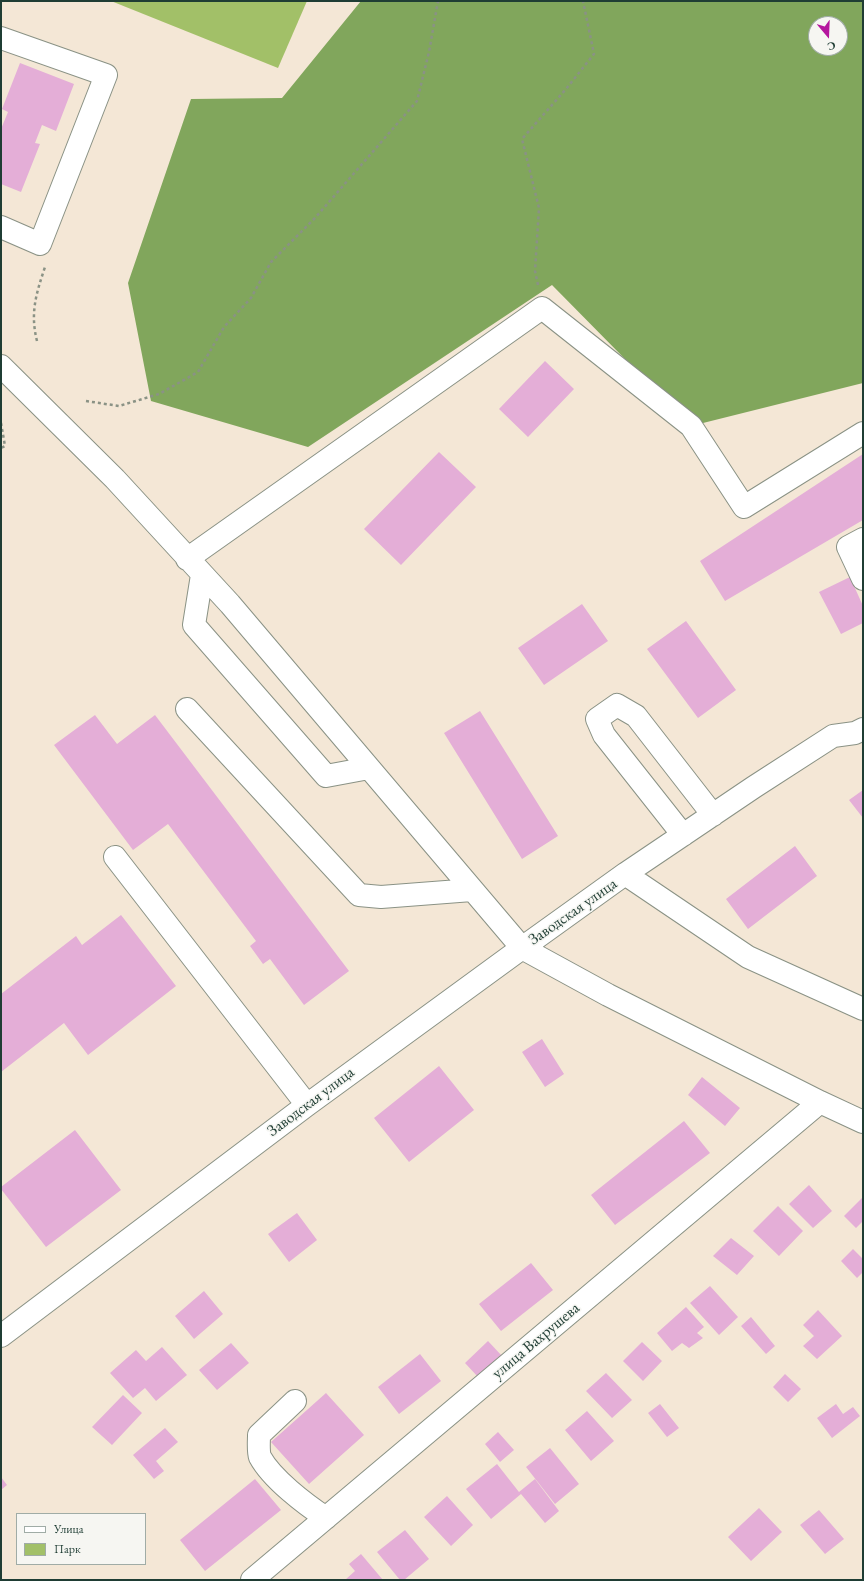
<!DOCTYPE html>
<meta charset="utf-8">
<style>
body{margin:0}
#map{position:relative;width:864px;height:1581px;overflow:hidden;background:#f4e7d6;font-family:"EB Garamond",serif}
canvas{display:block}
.frame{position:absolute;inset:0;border:2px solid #1f3d34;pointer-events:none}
.legend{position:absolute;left:16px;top:1513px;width:130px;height:52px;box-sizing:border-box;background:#f6f6f2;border:1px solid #a0aca6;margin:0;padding:5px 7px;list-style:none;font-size:12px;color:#1f3d34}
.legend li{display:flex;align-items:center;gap:8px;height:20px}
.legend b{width:20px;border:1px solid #a0aca6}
.north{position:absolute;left:808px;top:16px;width:40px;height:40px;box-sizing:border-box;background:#f6f6f2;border:1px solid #a0aca6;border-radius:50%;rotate:161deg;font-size:11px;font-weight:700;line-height:16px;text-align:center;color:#1f3d34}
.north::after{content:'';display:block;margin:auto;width:14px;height:18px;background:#b5179e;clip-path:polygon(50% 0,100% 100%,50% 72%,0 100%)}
</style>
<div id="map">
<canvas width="864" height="1581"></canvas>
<div class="frame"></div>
<ul class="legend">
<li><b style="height:5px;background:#fff"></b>Улица</li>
<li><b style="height:11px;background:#a2c068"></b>Парк</li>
</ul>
<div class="north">С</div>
</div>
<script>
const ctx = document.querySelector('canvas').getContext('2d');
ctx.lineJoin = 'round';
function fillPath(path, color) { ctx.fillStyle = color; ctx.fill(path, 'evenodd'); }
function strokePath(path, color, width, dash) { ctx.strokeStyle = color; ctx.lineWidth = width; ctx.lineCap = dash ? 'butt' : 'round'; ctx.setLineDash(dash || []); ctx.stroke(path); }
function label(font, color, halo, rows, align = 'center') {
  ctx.font = font + ' "EB Garamond",serif'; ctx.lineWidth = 3; ctx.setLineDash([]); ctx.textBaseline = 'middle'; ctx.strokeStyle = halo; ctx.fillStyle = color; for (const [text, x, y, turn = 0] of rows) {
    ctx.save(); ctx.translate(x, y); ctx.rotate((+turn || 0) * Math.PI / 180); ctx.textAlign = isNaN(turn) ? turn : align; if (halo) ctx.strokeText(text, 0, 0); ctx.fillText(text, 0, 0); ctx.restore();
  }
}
const green = new Path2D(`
 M111,1H307L278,68Z`);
const forest = new Path2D(`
 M361,1H863V383L691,426L552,285L308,447L151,401L128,283L191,99L282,98ZM816,24H840V48H816Z`);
const building = new Path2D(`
 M20,63L74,84L56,131L42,125L35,143L40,144L21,192L1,184V129L8,112L2,109Z
 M545,361L574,389L528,437L499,409Z
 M439,452L476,487L401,565L364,529Z
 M863,454V520L725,601L700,561Z
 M850,577L863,606V623L841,634L819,592Z
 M582,604L608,641L544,685L518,648Z
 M686,621L736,690L698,718L647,649Z
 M480,711L558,836L522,859L444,733Z
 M95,715L117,744L155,715L349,971L304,1005L270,959L263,964L250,946L256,941L168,824L133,850L54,745Z
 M863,790V818L849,800Z
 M795,846L817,876L748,929L726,899Z
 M121,915L176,986L88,1055L64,1023L1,1072V994L76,936L82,945Z
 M542,1039L564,1074L545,1087L522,1052Z
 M439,1066L474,1110L409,1162L374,1118Z
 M702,1077L740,1108L725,1126L688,1095Z
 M684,1121L710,1153L615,1225L591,1195Z
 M75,1130L121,1190L46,1247L1,1189V1187Z
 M809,1185L832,1211L813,1228L789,1204Z
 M862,1198L863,1221L856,1228L844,1216Z
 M778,1206L803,1231L779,1256L753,1231Z
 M297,1213L317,1240L289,1262L268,1234Z
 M731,1238L754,1256L737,1275L713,1256Z
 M853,1249L863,1259V1272L857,1278L841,1261Z
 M531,1263L553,1290L501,1331L479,1304Z
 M710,1286L738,1317L719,1335L690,1303Z
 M204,1291L223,1314L194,1339L175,1316Z
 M686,1307L704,1327L697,1333L703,1338L689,1348L682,1343L672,1351L657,1333Z
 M818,1310L842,1336L817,1359L803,1346L814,1336L803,1325Z
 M751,1317L775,1346L766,1354L741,1326Z
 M488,1341L502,1356L478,1377L465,1363Z
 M642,1342L662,1361L643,1381L623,1361Z
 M231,1343L249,1363L217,1390L199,1370Z
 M162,1347L187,1375L156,1401L145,1388L133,1398L110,1373L136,1350L146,1361Z
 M420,1354L441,1381L399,1414L378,1387Z
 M606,1373L632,1400L612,1418L586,1391Z
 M785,1374L801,1389L788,1402L773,1387Z
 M326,1393L364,1435L309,1484L271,1442Z
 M123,1395L142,1413L112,1445L92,1427Z
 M660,1404L679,1428L667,1437L648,1413Z
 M836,1404L843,1414L853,1407L860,1416L832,1438L817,1418Z
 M587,1411L614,1441L591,1461L565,1430Z
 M165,1428L178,1442L156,1461L164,1471L154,1479L133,1455Z
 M498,1432L514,1450L500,1462L485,1444Z
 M550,1448L579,1484L555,1504L526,1467Z
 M497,1464L519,1492L535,1479L559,1511L545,1523L521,1494L491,1519L466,1489Z
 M1,1477L7,1485L1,1490Z
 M255,1479L281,1510L205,1571L180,1540Z
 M447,1496L473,1525L451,1546L424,1517Z
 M759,1508L782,1532L751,1561L728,1537Z
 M819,1510L844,1539L825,1554L800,1525Z
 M405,1530L429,1559L404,1580H400L377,1552Z
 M361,1554L383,1580H345L355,1571L349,1564Z`);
const path = new Path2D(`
 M538,285L535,271L539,208L522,139L566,89L594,54L583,1
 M37,341C30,313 36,294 45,267
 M86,401L119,406L159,394L198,372L224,327L251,298L271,262L315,218L417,101L429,52L438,1
 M1,423L5,446L1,448`);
const minor = new Path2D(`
 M1,38L106,75L40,244L1,227
 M1,366L115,479L230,604L522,948L608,995L820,1102L863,1122
 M863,539L848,547L863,579
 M187,559L542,308L691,426L744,507L863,433
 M202,575L194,625L326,776L369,768
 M187,709L359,895L381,897L472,890
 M683,835L604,735L597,719L617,705L636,716L713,815
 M115,857L307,1105
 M625,874L748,957L863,1009
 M1,1336L307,1105L522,948L625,874L754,787L833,736L855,733L863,729
 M295,1401L259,1435C259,1441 258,1451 260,1457C272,1479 305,1504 326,1518
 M252,1580L820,1102`);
const streetNames = [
 ["Заводская улица",573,912,-35],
 ["Заводская улица",311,1102,-37],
 ["улица Вахрушева",536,1341,-40]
];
fillPath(green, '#a2c068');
fillPath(forest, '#81a65c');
fillPath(building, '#e4aed7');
strokePath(minor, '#8a9285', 24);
strokePath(path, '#8a9285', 2.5, [3, 3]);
strokePath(minor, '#fff', 22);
label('16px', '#1f3d34', '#f6f6f2', streetNames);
</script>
